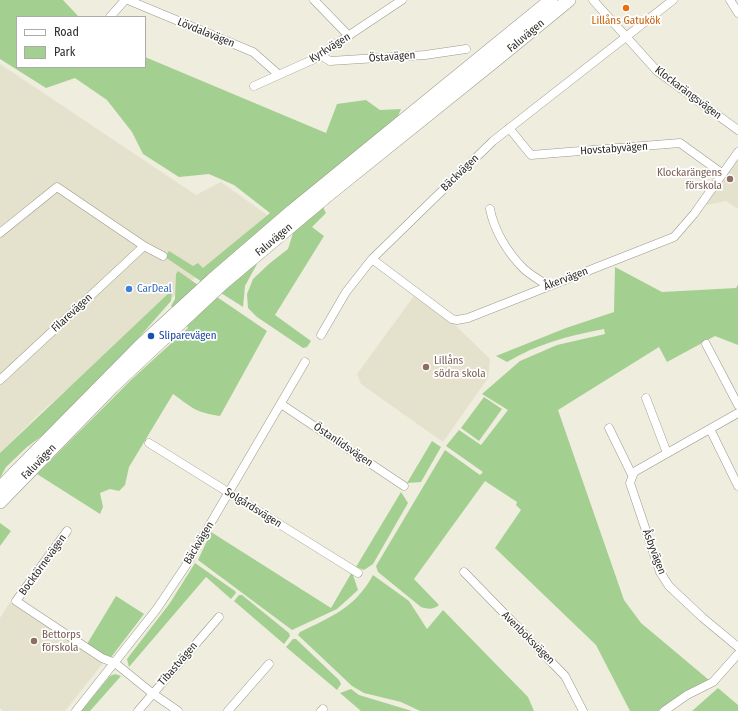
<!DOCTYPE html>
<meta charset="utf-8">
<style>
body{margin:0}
#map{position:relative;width:738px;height:711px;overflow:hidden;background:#efedde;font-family:"Fira Sans Condensed",sans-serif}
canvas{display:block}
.legend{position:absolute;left:16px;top:16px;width:130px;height:52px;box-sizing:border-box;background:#fff;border:1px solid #ababa9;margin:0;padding:5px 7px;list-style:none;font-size:12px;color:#2e2d28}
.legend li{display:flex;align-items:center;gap:8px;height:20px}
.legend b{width:20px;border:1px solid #ababa9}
</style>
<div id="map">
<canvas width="738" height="711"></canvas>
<ul class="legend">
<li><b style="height:5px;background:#fff"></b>Road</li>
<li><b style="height:11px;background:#a3d090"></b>Park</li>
</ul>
</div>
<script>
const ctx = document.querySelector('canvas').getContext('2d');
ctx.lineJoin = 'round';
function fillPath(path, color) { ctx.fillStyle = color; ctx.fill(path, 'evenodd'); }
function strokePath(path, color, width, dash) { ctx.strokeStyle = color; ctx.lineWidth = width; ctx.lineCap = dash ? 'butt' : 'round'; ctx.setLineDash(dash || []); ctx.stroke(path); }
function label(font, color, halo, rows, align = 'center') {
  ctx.font = font + ' "Fira Sans Condensed",sans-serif'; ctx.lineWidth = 3.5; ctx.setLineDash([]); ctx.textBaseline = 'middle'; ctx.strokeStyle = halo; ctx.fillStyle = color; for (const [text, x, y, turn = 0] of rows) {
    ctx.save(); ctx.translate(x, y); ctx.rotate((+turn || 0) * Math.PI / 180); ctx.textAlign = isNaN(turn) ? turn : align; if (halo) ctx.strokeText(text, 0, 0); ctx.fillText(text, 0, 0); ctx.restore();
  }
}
const built = new Path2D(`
 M0,64L196,195L221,182L267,215L41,412L0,453Z
 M738,158V209L726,201L702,206Z
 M414,296L453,323L490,359L488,378L443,442L361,384L357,374Z
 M10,602L103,663L65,711H3L0,708V618Z`);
const green = new Path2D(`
 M0,0H63L79,17H17V67H145V57L326,133L337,104L366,100L380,110L401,109L398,116L202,282L165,257L169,251L193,266L198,263L203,268L270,213L234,185L209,174L179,177L143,154L132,132L107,100L75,78L46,88L0,59Z
 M323,207L326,213L312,227L324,236L275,315L311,341L307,347L303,348L257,317L248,308L247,294L253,279L270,263L288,249L294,230Z
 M255,264H257L245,286L243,307L221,293Z
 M615,267L662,292L736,288L738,285V345L715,336L667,362L659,347L558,410L624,600L641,623L709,680L685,692L658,711H630L596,645L495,548L521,510L516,505L517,502L485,481L414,579L439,605C433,610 428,609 421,607L378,572L376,566L445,450L480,475L483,472L446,446L459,430L481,445L508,410L482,394L520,361L557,345L605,334L604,329C571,335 537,344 507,362L496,356L566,328L614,312Z
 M178,271L198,285L173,308L171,306L175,299L176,274Z
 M172,290L171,301L135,342L43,435L27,447L6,467L0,478V453Z
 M217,297L267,331L220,416C194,412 193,408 173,394L129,467L125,485L119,491L110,489L100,493L103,507L100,514L37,474L131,380L188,328L186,324Z
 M484,397L502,409L479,441L461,428Z
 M432,441L441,447L421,482L407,483Z
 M401,492L408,503L373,564L364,570L356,567Z
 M0,523L11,531L0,546Z
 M211,532L331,608L352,572L358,590L337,609L292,630L198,560Z
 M195,563L235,591L236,593L231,599L206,577L129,667L127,659L170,603Z
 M373,575L409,601L427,629L443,610L528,697L534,711H420L401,702L364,693L352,686L298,635L300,632C331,617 356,607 373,575Z
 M239,595H242L289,633L290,636L284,644L234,601Z
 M116,596L144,614L109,660L87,644Z
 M293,639H296L339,680L341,684L337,690L286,647Z
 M115,674L121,676L90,711H81L110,676Z
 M718,688L738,705V711H692Z
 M351,689L359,695L412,711H361L340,693Z`);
const minor = new Path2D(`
 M128,0L253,52L278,74
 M314,0L349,36
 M593,0L657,71L738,130
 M730,0L738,13
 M110,17L125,0
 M320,55L330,61L425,55L466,49
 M254,86L312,60L402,0
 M509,128L531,155L680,143L723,174
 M490,209C494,230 507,252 523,268C530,275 540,280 548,286
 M0,233L57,187L144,246L163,256
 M372,259L452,319L457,320L468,318L674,237L694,214L738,152
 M321,335L346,292L372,259L493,141L673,0
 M706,344L738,405
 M0,380L144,246
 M646,398L667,453
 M281,404L404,486
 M738,413L634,472L630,483L660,572L669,586L703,618L738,647
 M609,428L632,475
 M710,429L738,486
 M149,443L358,573
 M67,531L16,601L102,658L115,663L152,693L178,711
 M464,572L565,676L583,711
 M76,711L156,610L185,567L305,362
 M138,711L219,617
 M228,711L269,664
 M321,711L323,709
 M664,711L687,695L713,682L738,654`);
const trunk = new Path2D(`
 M0,488L141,345L212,280L292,211L551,0
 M0,502L112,387L222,284L328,195L497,59L569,0`);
const markers = [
 [626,8,4,"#e8710a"],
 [730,179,4,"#8d6e63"],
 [129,289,4,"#3f7fe0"],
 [151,336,4,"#1a4fb4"],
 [426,367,4,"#8d6e63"],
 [34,641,4,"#8d6e63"]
];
const foodNames = [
 ["Lillåns Gatukök",626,21]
];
const streetNames = [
 ["Lövdalavägen",206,33,22],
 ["Faluvägen",526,36,-40],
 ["Kyrkvägen",330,48,-32],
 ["Östavägen",392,57,-4],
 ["Klockarängsvägen",688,93,37],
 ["Hovstabyvägen",614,149,-4],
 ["Bäckvägen",460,173,-44],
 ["Faluvägen",274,240,-40],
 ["Åkervägen",566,279,-21],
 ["Filarevägen",72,313,-43],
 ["Östanlidsvägen",343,445,34],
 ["Faluvägen",39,462,-46],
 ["Solgårdsvägen",253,508,32],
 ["Bäckvägen",199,543,-59],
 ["Åsbyvägen",654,552,69],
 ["Bocktörnevägen",43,565,-54],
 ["Avenboksvägen",528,638,45],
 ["Tibastvägen",178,664,-49]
];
const educationNames = [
 ["Klockarängens",722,173,"right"],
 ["förskola",722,186,"right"],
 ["Lillåns",434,361],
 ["södra skola",434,374],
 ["Bettorps",42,635],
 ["förskola",42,648]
];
const shopNames = [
 ["CarDeal",137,289]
];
const transitNames = [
 ["Sliparevägen",159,336]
];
fillPath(built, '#e4e1cc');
fillPath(green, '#a3d090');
strokePath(minor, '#9b998c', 9);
strokePath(trunk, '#9b998c', 14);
strokePath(minor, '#fff', 8);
strokePath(trunk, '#fff', 13);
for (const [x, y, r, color] of markers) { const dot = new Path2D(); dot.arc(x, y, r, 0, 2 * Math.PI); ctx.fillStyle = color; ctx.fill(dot); strokePath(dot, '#fff', 1.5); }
label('11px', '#c56008', '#fff', foodNames);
label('11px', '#2e2d28', '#fff', streetNames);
label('11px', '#785e54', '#fff', educationNames, 'left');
label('11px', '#366cbe', '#fff', shopNames, 'left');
label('11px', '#164399', '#fff', transitNames, 'left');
</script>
